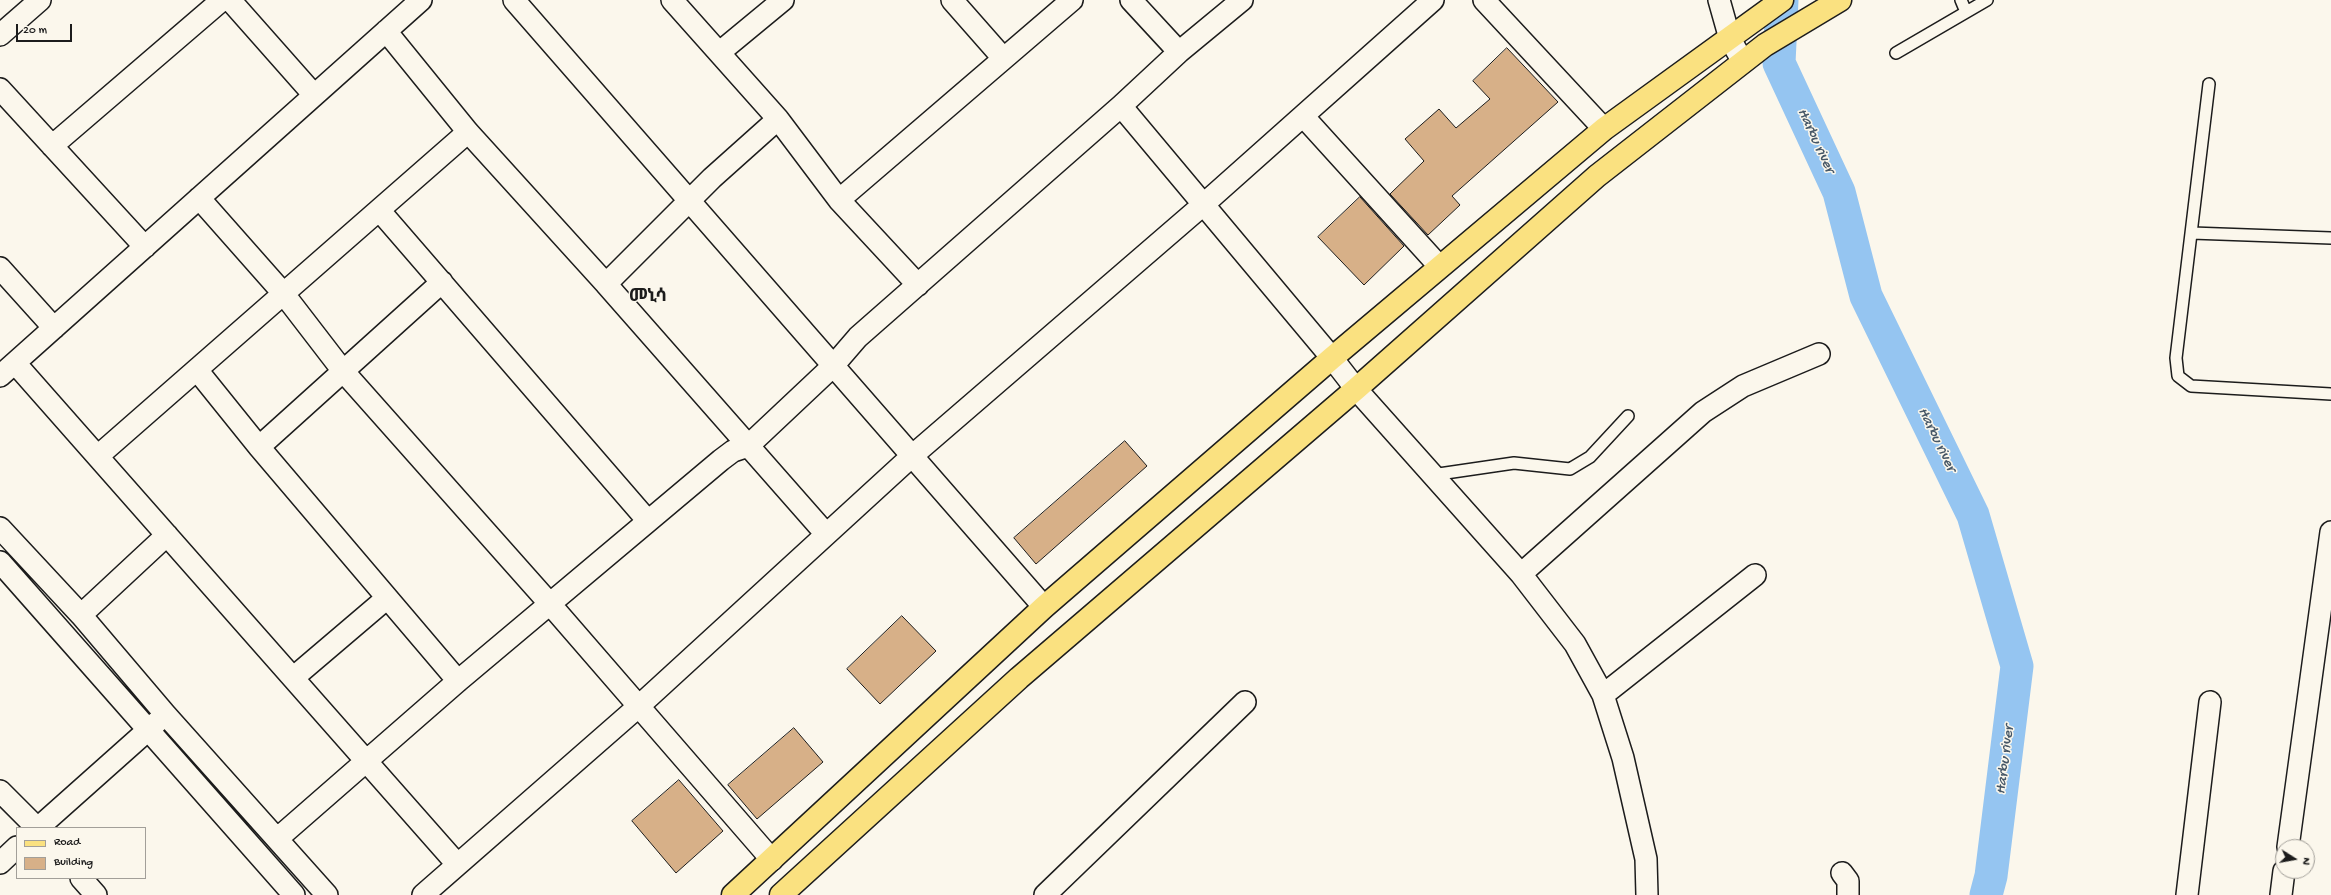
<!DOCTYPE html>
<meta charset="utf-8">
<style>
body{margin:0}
#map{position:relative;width:2331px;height:895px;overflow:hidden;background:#fbf7ec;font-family:"Gochi Hand",sans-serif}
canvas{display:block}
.legend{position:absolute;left:16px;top:827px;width:130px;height:52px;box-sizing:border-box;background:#fbf7ec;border:1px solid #a29f99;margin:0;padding:5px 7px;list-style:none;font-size:12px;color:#1c1c1c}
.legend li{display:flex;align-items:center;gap:8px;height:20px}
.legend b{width:20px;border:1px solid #a29f99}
.north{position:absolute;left:2275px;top:839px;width:40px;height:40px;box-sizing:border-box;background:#fbf7ec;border:1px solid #a29f99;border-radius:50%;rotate:101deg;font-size:11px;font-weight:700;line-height:16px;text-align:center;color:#1c1c1c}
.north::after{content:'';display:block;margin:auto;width:14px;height:18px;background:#1c1c1c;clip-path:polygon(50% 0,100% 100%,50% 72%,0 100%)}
.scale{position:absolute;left:16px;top:24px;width:56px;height:18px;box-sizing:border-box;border:2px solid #1c1c1c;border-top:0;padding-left:5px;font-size:12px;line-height:14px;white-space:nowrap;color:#1c1c1c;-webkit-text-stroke:3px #fbf7ec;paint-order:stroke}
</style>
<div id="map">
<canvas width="2331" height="895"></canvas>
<ul class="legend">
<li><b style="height:5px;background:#fae180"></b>Road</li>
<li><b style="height:11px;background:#d7b088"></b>Building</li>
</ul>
<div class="north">N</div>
<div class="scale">20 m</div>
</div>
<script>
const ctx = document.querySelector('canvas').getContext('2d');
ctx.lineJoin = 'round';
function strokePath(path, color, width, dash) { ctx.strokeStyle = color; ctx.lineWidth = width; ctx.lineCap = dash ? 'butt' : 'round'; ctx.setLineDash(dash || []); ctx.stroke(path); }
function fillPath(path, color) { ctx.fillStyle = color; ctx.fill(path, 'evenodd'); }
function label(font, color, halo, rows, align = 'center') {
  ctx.font = font + ' "Gochi Hand","Noto Sans Ethiopic",sans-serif'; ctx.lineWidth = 3; ctx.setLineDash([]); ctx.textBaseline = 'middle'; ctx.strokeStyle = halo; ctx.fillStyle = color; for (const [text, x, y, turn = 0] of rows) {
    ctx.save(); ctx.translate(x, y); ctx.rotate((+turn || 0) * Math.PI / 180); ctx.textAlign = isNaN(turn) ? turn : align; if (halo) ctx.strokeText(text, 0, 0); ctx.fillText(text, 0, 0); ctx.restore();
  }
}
const river = new Path2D(`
 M1782,0L1779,63L1839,192L1866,296L1973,515L2017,666L1991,876L1986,895`);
const building = new Path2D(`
 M1507,48L1558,102L1452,196L1460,205L1428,235L1390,194L1424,161L1405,139L1439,109L1456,128L1490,99L1473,81Z
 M1360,197L1404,246L1364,285L1318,237Z
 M1125,441L1147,466L1036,564L1014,538Z
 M902,616L936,651L880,704L847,669Z
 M794,728L823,762L757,819L728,785Z
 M679,780L723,831L676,873L632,821Z`);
const service = new Path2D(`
 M1961,0L1966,12
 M1896,53L1987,0
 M2209,84L2176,358L2178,376L2191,386L2331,394
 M2192,233L2331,238
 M1432,475L1514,463L1570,469L1590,457L1628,416`);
const minor = new Path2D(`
 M230,0L314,95
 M514,0L1044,607
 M672,0L778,119L839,200L918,285
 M952,0L1003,58
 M1131,0L1179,52L1121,106L1332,358L1356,389L1521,574L1575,644L1603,695L1623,758L1646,859L1647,895
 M1484,0L1604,129
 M1719,0L1730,39L1743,62
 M386,31L468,132L606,284L712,178L778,119
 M0,35L40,0
 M720,52L783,0
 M1179,52L1242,0
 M0,89L145,247
 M1303,116L1440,267
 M52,146L222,0
 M199,198L283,293L343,371L550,604L772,860
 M839,200L1072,0
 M379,210L648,521
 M0,268L54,328
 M606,284L826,534
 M15,363L457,864
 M197,370L259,447L458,681
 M0,376L421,0
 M259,447L442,282
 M98,456L468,132
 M0,528L81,615L166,715L327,895
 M0,562L294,895
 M1521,574L1703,412L1743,386L1819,354
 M81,615L167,535
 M293,678L387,598
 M1603,695L1755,575
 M0,791L37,828
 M38,828L157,722
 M277,839L458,681L721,460L733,451L748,446L833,366L858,337L1121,106
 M2288,847L2331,532
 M0,863L17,847
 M1842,873L1848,881V895
 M81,878L96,895
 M423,895L639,706L912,456L1204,204L1433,0
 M1045,895L1245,702
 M2187,895L2210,702
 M2281,895L2284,871`);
const primary = new Path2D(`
 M733,895L1044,607L1332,358L1604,129L1782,0
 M781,895L1019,678L1356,389L1597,176L1765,45L1840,0`);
const waterNames = [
 ["Harbu river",1815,141,65],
 ["Harbu river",1936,440,64],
 ["Harbu river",2006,760,-83]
];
const districtNames = [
 ["መኒሳ",648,298]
];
strokePath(river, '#95c5f1', 33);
fillPath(building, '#d7b088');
strokePath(building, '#1c1c1c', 1);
strokePath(service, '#1c1c1c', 14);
strokePath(minor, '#1c1c1c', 24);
strokePath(primary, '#1c1c1c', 25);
strokePath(service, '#fbf7ec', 11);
strokePath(minor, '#fbf7ec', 21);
strokePath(primary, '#fae180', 22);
label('italic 15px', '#465767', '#fbf7ec', waterNames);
label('bold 18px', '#1c1c1c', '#fbf7ec', districtNames);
</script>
